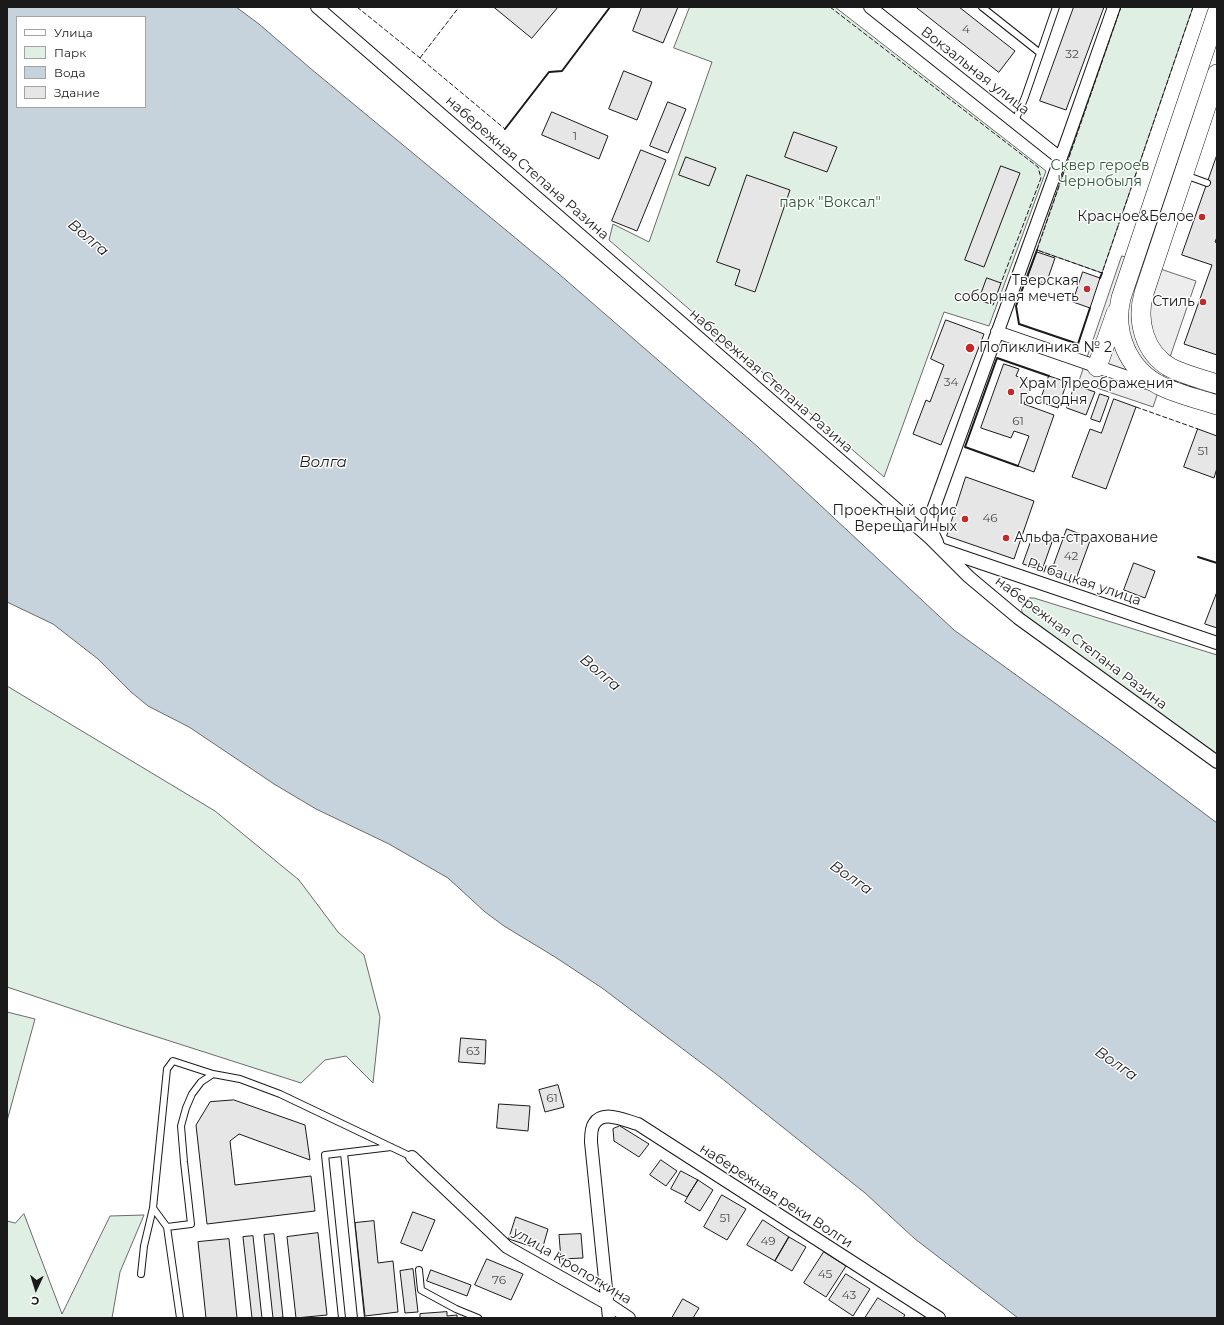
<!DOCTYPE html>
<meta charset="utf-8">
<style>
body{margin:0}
#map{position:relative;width:1224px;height:1325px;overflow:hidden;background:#fff;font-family:Montserrat,sans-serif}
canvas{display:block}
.frame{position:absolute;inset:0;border:8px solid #1a1a1a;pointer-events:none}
.legend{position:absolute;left:16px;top:16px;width:130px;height:92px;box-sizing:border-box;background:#fff;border:1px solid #a3a3a3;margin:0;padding:5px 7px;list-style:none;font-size:12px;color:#1a1a1a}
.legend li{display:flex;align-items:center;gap:8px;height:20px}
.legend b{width:20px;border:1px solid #a3a3a3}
.north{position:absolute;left:16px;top:1269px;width:40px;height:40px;-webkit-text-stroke:3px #fff;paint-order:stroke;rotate:184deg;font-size:11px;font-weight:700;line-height:16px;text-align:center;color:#1a1a1a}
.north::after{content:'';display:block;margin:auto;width:14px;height:18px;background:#1a1a1a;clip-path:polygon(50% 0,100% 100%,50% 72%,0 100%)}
</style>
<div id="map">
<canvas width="1224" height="1325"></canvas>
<div class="frame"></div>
<ul class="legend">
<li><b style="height:5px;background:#fff"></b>Улица</li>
<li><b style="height:11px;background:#e0efe3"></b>Парк</li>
<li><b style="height:11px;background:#c6d2dc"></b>Вода</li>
<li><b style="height:11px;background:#e6e6e6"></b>Здание</li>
</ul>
<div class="north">С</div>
</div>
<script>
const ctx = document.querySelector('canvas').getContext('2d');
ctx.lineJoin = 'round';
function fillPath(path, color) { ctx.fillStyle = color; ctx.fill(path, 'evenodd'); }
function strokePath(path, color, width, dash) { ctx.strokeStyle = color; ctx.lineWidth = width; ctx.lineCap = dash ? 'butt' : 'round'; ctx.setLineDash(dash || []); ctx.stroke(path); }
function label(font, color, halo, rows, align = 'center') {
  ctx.font = font + ' Montserrat,sans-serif'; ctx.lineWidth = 3; ctx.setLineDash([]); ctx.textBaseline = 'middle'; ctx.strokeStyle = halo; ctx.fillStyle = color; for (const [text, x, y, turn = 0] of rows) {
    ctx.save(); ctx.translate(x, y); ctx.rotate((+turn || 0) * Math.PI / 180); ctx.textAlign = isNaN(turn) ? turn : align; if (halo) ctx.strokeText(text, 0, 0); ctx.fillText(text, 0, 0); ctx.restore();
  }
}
const green = new Path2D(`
 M690,7H835L1046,171L989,326L944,312L884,477L609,240L613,224L649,242L712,62L674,48Z
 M1121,7H1193L1102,273L1037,250Z
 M1030,598H1034L1217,655V754L1024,616C1019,609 1022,601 1030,598Z
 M7,686L215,811L299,880L338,932L364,955L380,1017L373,1083L346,1056L325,1060L301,1083L123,1026L7,987Z
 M7,1012L35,1019L7,1121Z
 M24,1214L62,1314L110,1216L144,1215L120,1272L112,1318H7V1221L15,1223Z`);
const parking = new Path2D(`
 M1122,256L1196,281L1153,407L1079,382Z`);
const water = new Path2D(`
 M7,7H236L259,24L310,68L559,274L758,447L954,630L1117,748L1217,823V1318H1018L915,1239L865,1193L720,1077L602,988L555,957L504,926L485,912L448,878L389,844L316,809L274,784L189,727L148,706L131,692L98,659L53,624L7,602ZM17,17H145V107H17Z`);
const building = new Path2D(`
 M494,7H558L532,38Z
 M642,7H678L663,43L633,31Z
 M916,7H959L1015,51L999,72Z
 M1074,7H1104L1066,110L1040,101Z
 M624,71L652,82L637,120L609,109Z
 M668,102L686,109L668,153L650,146Z
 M552,112L608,136L599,159L542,135Z
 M794,132L837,147L827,172L785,157Z
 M641,150L666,160L637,231L612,221Z
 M1217,155V237L1215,242L1217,243V355L1184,344L1212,265L1182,255Z
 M686,157L716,168L709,186L679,175Z
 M1001,166L1020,173L984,267L965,260Z
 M747,175L790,190L755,292L735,285L740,270L717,262Z
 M1037,252L1055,258L1046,284L1028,277Z
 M1083,272L1100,278L1090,308L1073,302Z
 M987,278L1001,283L993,305L979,300Z
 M946,320L984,334L941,445L913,434L926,400L930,402L944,365L931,359Z
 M1004,364L1019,369L1016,376L1032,381L1024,404L1054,415L1034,472L1018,466L1029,436L1014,431L1011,438L981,428Z
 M1049,376L1067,382L1058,408L1040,402Z
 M1075,385L1095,392L1086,415L1067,408Z
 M1100,394L1109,397L1100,422L1091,419Z
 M1114,399L1136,407L1106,489L1072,477L1090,429L1101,433Z
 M1198,429L1217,436V468L1214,478L1184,467Z
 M966,477L1034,501L1014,559L947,536Z
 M1067,529L1091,538L1075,582L1051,573Z
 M1033,536L1052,542L1042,570L1023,564Z
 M1134,563L1155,571L1145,598L1124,590Z
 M1217,592V628L1205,624Z
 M461,1038L486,1040L485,1064L459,1062Z
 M558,1085L564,1107L545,1112L539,1090Z
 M234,1100L305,1125L310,1160L239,1134L230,1141L235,1185L311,1176L315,1211L207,1224L196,1125L210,1102Z
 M499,1104L530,1106L528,1131L497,1128Z
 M620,1126L649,1144L639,1157L614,1141L613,1129Z
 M661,1160L677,1171L666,1186L650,1175Z
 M681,1171L698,1180L687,1197L671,1189Z
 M698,1180L713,1190L700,1211L685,1202Z
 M722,1195L746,1209L727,1240L704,1227Z
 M413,1212L435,1220L422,1251L401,1243Z
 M516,1217L548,1229L542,1250L509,1239Z
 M763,1220L789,1237L775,1261L747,1245Z
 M374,1221L378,1263L393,1261L398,1312L365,1316L355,1223Z
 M318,1233L327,1315L296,1318L287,1237Z
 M274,1234L283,1317L277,1318H273L264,1235Z
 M581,1234L583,1258L561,1259L559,1235Z
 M253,1236L262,1318H252L243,1237Z
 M789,1237L806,1247L792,1271L775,1261Z
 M229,1239L237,1318H206L198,1242Z
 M824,1252L846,1266L826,1297L804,1283Z
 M487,1259L523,1274L511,1300L475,1285Z
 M413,1269L418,1312L405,1313L400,1271Z
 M431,1270L471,1285L467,1296L427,1281Z
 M846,1274L870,1289L853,1316L829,1300Z
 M878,1298L905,1315L903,1318H865Z
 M683,1299L699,1308L693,1318H672Z
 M447,1312V1316L457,1315V1318H420V1314Z`);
const lane = new Path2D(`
 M982,7L1040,53
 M1015,121L1025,97L1056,7
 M1185,175L1207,183
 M344,1153L361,1318
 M167,1227L153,1208L167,1069L173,1061L213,1074
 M419,1270L421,1290L456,1309L478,1318
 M141,1274L144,1246L153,1208
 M180,1318L167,1227L191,1224L184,1162L181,1126L186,1108L192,1094L201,1082L213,1074L240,1079L280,1094L412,1157
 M342,1318L325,1155L391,1147`);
const street = new Path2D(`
 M317,7L930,538L969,577L1018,618L1217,762
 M870,7L1060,158
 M997,332L1136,380L1152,384
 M937,542C931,532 930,521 933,510L1069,135L1114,7
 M943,550L1217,643
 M412,1157L507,1247L608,1304L629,1318
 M609,1318L591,1142C591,1137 591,1128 594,1124C603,1109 626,1121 638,1124L939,1318`);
const primary = new Path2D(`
 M1217,13L1121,298C1113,332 1127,368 1159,385C1177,394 1198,399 1217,405
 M1217,74L1144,293C1136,320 1144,353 1171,368C1185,375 1202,379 1217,384
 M1097,367L1116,313`);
const fence = new Path2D(`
 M357,7L420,58L505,129
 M830,7L1038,167L1041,178L1001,283
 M1121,7L1037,250L1102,273L1193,7
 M420,58L459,7
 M1067,382L1075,385
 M1136,407L1198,429`);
const wall = new Path2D(`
 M505,129L549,72L562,71L610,7
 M1037,250L1016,306L1019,324L1078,344L1090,308
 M1100,278L1102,273
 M1018,466L965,447L997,358L1049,376
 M1198,557L1217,563`);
const markers = [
 [1202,217,4,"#c62828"],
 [1087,289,4,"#c62828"],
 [1203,302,4,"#c62828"],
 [970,348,5,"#c62828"],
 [1011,392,4,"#c62828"],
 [965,519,4,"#c62828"],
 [1006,538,4,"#c62828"]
];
const numberNames = [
 ["4",966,29],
 ["32",1072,54],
 ["1",575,136],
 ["34",951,382],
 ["61",1018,421],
 ["51",1203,451],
 ["46",990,518],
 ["42",1071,556],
 ["63",473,1051],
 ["61",552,1098],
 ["51",725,1218],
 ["49",768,1241],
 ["45",825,1274],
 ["76",499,1280],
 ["43",849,1295]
];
const streetNames = [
 ["Вокзальная улица",975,71,38],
 ["набережная Степана Разина",527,168,41],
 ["набережная Степана Разина",771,381,41],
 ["Рыбацкая улица",1084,582,19],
 ["набережная Степана Разина",1081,643,37],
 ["набережная реки Волги",776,1196,33],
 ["улица Кропоткина",572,1266,31]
];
const parkNames = [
 ["Сквер героев",1100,166],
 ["Чернобыля",1100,182],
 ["парк \"Воксал\"",830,203]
];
const poiNames = [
 ["Красное&Белое",1194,217],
 ["Тверская",1079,281],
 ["соборная мечеть",1079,297],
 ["Стиль",1195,302],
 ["Поликлиника № 2",979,348,"left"],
 ["Храм Преображения",1019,384,"left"],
 ["Господня",1019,400,"left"],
 ["Проектный офис",957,511],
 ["Верещагиных",957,527],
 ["Альфа-страхование",1014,538,"left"]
];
const waterNames = [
 ["Волга",88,238,40],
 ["Волга",323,463],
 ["Волга",600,673,40],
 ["Волга",851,878,35],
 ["Волга",1116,1064,35]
];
fillPath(green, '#e0efe3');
strokePath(green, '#6a6a6a', 1);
fillPath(parking, '#ededed');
strokePath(parking, '#6a6a6a', 1);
fillPath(water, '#c6d2dc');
strokePath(water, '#6a6a6a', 1);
fillPath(building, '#e6e6e6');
strokePath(building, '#1a1a1a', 1);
strokePath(lane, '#1a1a1a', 8);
strokePath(street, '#1a1a1a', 14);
strokePath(primary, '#1a1a1a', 20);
strokePath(lane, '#fff', 6);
strokePath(street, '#fff', 12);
strokePath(primary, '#fff', 19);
strokePath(fence, '#1a1a1a', 1, [5, 2]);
strokePath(wall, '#1a1a1a', 2);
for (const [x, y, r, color] of markers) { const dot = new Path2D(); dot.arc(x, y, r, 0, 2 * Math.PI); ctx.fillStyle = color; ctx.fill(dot); strokePath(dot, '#fff', 1.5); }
label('12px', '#4d4d4d', null, numberNames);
label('14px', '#1a1a1a', '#fff', streetNames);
label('14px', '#2b5a34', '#fff', parkNames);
label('14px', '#1a1a1a', '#fff', poiNames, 'right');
label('italic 15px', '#1a1a1a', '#fff', waterNames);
</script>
